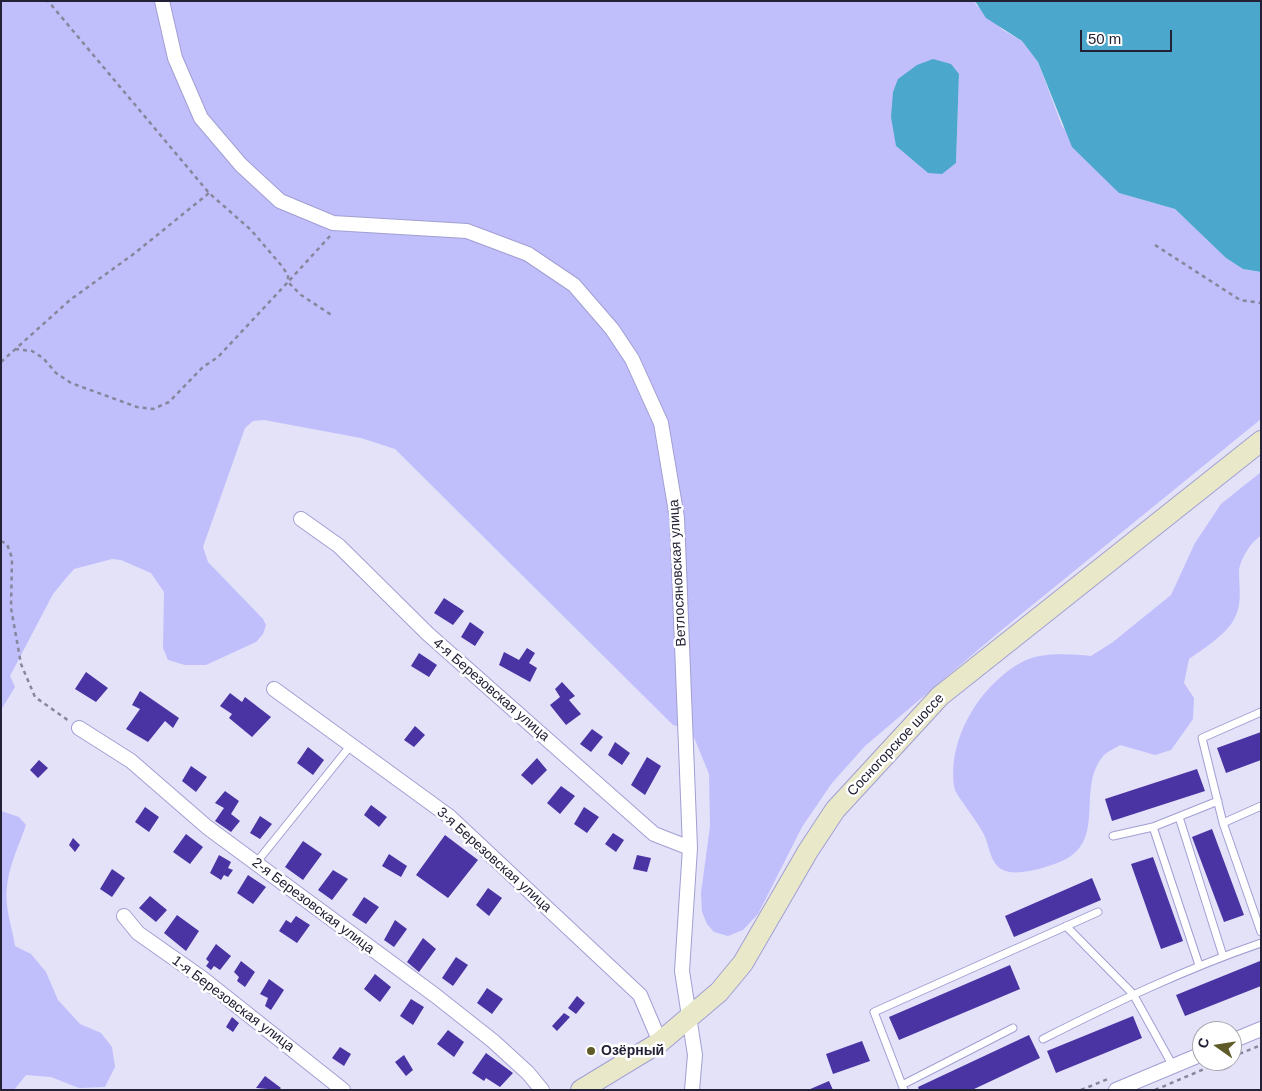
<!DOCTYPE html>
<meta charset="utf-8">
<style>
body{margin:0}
#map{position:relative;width:1262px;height:1091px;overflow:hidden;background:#e3e2f9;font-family:Arial,sans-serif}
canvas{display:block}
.frame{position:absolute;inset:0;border:2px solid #222135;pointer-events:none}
.north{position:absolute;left:1192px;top:1021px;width:50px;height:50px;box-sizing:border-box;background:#fff;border:1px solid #a7a6ae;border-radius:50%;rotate:283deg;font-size:14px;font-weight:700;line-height:20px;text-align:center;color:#222135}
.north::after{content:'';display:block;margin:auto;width:18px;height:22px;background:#5e5b28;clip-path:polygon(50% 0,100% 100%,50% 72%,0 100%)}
.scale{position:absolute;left:1080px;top:30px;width:92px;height:22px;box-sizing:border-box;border:2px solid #222135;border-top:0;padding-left:6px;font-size:15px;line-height:18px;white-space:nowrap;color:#222135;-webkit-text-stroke:4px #fff;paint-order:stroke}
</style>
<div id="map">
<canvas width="1262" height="1091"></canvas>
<div class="frame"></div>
<div class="north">С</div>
<div class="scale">50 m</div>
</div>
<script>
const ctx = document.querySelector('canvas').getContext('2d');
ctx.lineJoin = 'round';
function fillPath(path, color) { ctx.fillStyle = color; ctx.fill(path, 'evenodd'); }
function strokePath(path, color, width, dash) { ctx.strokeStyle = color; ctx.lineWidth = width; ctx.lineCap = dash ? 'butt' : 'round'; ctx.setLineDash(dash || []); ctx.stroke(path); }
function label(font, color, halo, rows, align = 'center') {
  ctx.font = font + ' Arial,sans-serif'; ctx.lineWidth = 5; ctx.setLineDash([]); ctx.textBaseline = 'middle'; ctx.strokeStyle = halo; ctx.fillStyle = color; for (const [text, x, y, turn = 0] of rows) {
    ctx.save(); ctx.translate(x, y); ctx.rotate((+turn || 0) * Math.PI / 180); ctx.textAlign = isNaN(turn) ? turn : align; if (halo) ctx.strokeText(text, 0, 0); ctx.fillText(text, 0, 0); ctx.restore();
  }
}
const green = new Path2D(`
 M1,1H975L976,5L1003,30L1022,41L1038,62L1062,126L1119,193L1175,209L1226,258L1243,269L1261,272V419L998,633L865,746L832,783L802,827L758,914L743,930L728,936L714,932L707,924L702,912L701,893L710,826L709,774L691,730L673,725L395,449L361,438L264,420L253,421L245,428L203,547L208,562L263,619L266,625L263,634L256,642L206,665H185L168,660L163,648L164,592L151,573L121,560L112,559L74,569L67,577L53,594L10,676L15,687L1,710ZM959,74L956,163L928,173L896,146Z
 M1261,472V536C1251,541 1240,560 1239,571C1239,589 1243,605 1233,621C1225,635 1202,650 1189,659L1184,683L1194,698L1193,719L1171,750L1155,755L1120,745C1116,748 1108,751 1104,755C1075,788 1108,841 1062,861C1048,867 1017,877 1003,870C988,862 990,843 982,831C978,823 956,794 955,790C945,741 981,683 1024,661C1042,652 1071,654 1091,656L1113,642L1171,595L1195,543L1221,504Z
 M1,811L19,817L26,825C17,851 4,875 7,904C8,918 13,932 15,946L31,954L46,972L58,1000L80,1024L101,1033L112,1047L115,1067L105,1087L79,1088L51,1077L26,1075L14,1090H1Z`);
const water = new Path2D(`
 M975,1H1261V272L1243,269L1226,258L1175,209L1119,193L1072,147L1038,62L1022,41L986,18Z
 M933,59L951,64L959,74L956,163L942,174L928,173L896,146L891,117L893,92L898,79L917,65Z`);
const building = new Path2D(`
 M444,598L464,611L453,625L434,613Z
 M470,622L484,632L475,646L461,637Z
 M527,648L535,653L529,663L537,668L530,682L499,665L504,652L519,660Z
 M419,653L437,665L429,677L411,666Z
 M86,672L108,688L96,702L75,689Z
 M562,682L575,696L569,700L581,714L566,725L550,705L560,697L555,689Z
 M140,691L179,718L173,728L165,721L148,742L126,729L140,709L132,705Z
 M230,693L242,702L245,697L271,717L252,737L229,718L232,714L220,706Z
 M415,726L425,735L414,747L404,740Z
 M592,729L603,737L591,752L580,744Z
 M1261,732V760L1226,773L1217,748Z
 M615,742L630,753L622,765L608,755Z
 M308,747L324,760L313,775L297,763Z
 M647,757L661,766L645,795L631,785Z
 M537,758L547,770L532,785L521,775Z
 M39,760L48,768L38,778L30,770Z
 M191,766L207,777L196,792L182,781Z
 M1197,769L1205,791L1112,821L1105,799Z
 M561,786L575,796L560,814L547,803Z
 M225,791L239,801L231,814L240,821L231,832L215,821L224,808L215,803Z
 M371,805L387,817L379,827L364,815Z
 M145,807L159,817L149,832L135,822Z
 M584,807L599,817L587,833L574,824Z
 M260,816L272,824L260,839L250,833Z
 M1212,829L1244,915L1224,922L1192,837Z
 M613,833L624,840L616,852L605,844Z
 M186,834L203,847L190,864L173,852Z
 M445,835L478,860L448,898L416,875Z
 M73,838L80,845L75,852L69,845Z
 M303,841L322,854L303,880L285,867Z
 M389,854L407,866L401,877L382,866Z
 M219,855L231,862L228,868L233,870L228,877L224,875L221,880L210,873Z
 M637,855L651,858L647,872L633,869Z
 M1153,857L1183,941L1161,949L1131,864Z
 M112,869L125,878L112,897L100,889Z
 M333,870L348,879L332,900L318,890Z
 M248,875L266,887L253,904L237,893Z
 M1092,878L1101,900L1014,937L1005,916Z
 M488,888L502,898L489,916L476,905Z
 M150,896L167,910L156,922L139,908Z
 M364,897L379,907L366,924L352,915Z
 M177,915L199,931L186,951L164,933Z
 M296,916L310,925L297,943L279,931L286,920L291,923Z
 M395,920L407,929L394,947L384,940Z
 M423,938L436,949L419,972L407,962Z
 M216,944L231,956L220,970L214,966L211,970L206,966L209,962L206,959Z
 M456,957L468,965L453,986L442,978Z
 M241,961L255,972L245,987L237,981L239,977L234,972Z
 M1260,961L1261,986L1185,1016L1176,995Z
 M1010,965L1020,989L899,1040L889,1017Z
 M375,974L391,987L380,1002L364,989Z
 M269,979L284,990L271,1010L265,1006L268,998L260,994Z
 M487,988L503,999L492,1014L477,1003Z
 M577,996L585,1003L576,1014L568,1008Z
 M411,999L424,1007L413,1025L400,1016Z
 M564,1013L570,1017L557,1031L552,1026Z
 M1133,1016L1142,1038L1056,1073L1047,1051Z
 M232,1017L239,1023L233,1032L226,1027Z
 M448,1030L464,1042L454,1057L437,1044Z
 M1029,1035L1040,1058L972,1090H919L918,1087Z
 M862,1041L870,1061L833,1074L826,1054Z
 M340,1047L351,1054L344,1066L332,1058Z
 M486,1053L513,1073L500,1087L486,1078L484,1081L472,1073Z
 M404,1055L413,1070L406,1076L395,1062Z
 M265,1076L281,1088L279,1090L256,1088Z
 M829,1081L833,1090H808Z`);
const path = new Path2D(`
 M330,236L288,282L301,295L333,316
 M1155,245L1240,300L1261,303
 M15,349L32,351L43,358L56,373L71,383L137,407L153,409L169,402L203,367L218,357L288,282V275L281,265L251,230L209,193L48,1
 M1,362L70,300L135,253L209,193
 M1,541L7,544L12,558L11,608L21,664L35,697L69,721
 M1232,1057L1261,1045
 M1081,1090L1108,1079
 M1155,1090L1223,1061`);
const lane = new Path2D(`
 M1261,712L1202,738L1223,823L1261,932
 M1179,817L1223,956
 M1223,823L1261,806
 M1153,827L1199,965
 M1113,836L1153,827L1218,801
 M256,863L351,745
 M1066,926L1133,994L1173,1066
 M1043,1039C1114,1003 1185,969 1261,943
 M902,1085L1013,1028
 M904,1090L874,1012L1098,912`);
const street = new Path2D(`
 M162,1L175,58L201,118L241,165L280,201L333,223L467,231L528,254L574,285L612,329L632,359L661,423L677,518L690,848L682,971L695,1055L692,1090
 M301,519L339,546L428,634L654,834L690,848
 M274,689L450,817L640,995L660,1042
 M79,728L131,761L207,827L436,996L493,1041L528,1073L542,1090
 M124,916L138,933L202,978L343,1090
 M1232,1041L1261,1029
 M1116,1090L1202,1054`);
const secondary = new Path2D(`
 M581,1090L660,1042L719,992L743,963L808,851L835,810L940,696L1261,441`);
const markers = [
 [591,1051,5,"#5e5b28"]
];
const streetNames = [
 ["Ветлосяновская улица",678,573,-93],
 ["4-я Березовская улица",491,690,41],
 ["Сосногорское шоссе",896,745,-47],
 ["3-я Березовская улица",494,860,42],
 ["2-я Березовская улица",313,906,37],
 ["1-я Березовская улица",233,1004,37]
];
const poiNames = [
 ["Озёрный",601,1051]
];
fillPath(green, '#c0befb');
fillPath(water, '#4ba8cc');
fillPath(building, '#4a33a2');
strokePath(lane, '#a19fd3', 9);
strokePath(street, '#a19fd3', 16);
strokePath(secondary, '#a19fd3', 22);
strokePath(path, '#87869b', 2.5, [4, 4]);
strokePath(lane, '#fff', 7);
strokePath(street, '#fff', 14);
strokePath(secondary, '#e9e8c8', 20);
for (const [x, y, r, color] of markers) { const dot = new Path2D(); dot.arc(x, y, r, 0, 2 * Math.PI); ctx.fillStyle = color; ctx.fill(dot); strokePath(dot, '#fff', 2); }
label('14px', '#222135', '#fff', streetNames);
label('bold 14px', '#222135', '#fff', poiNames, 'left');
</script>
